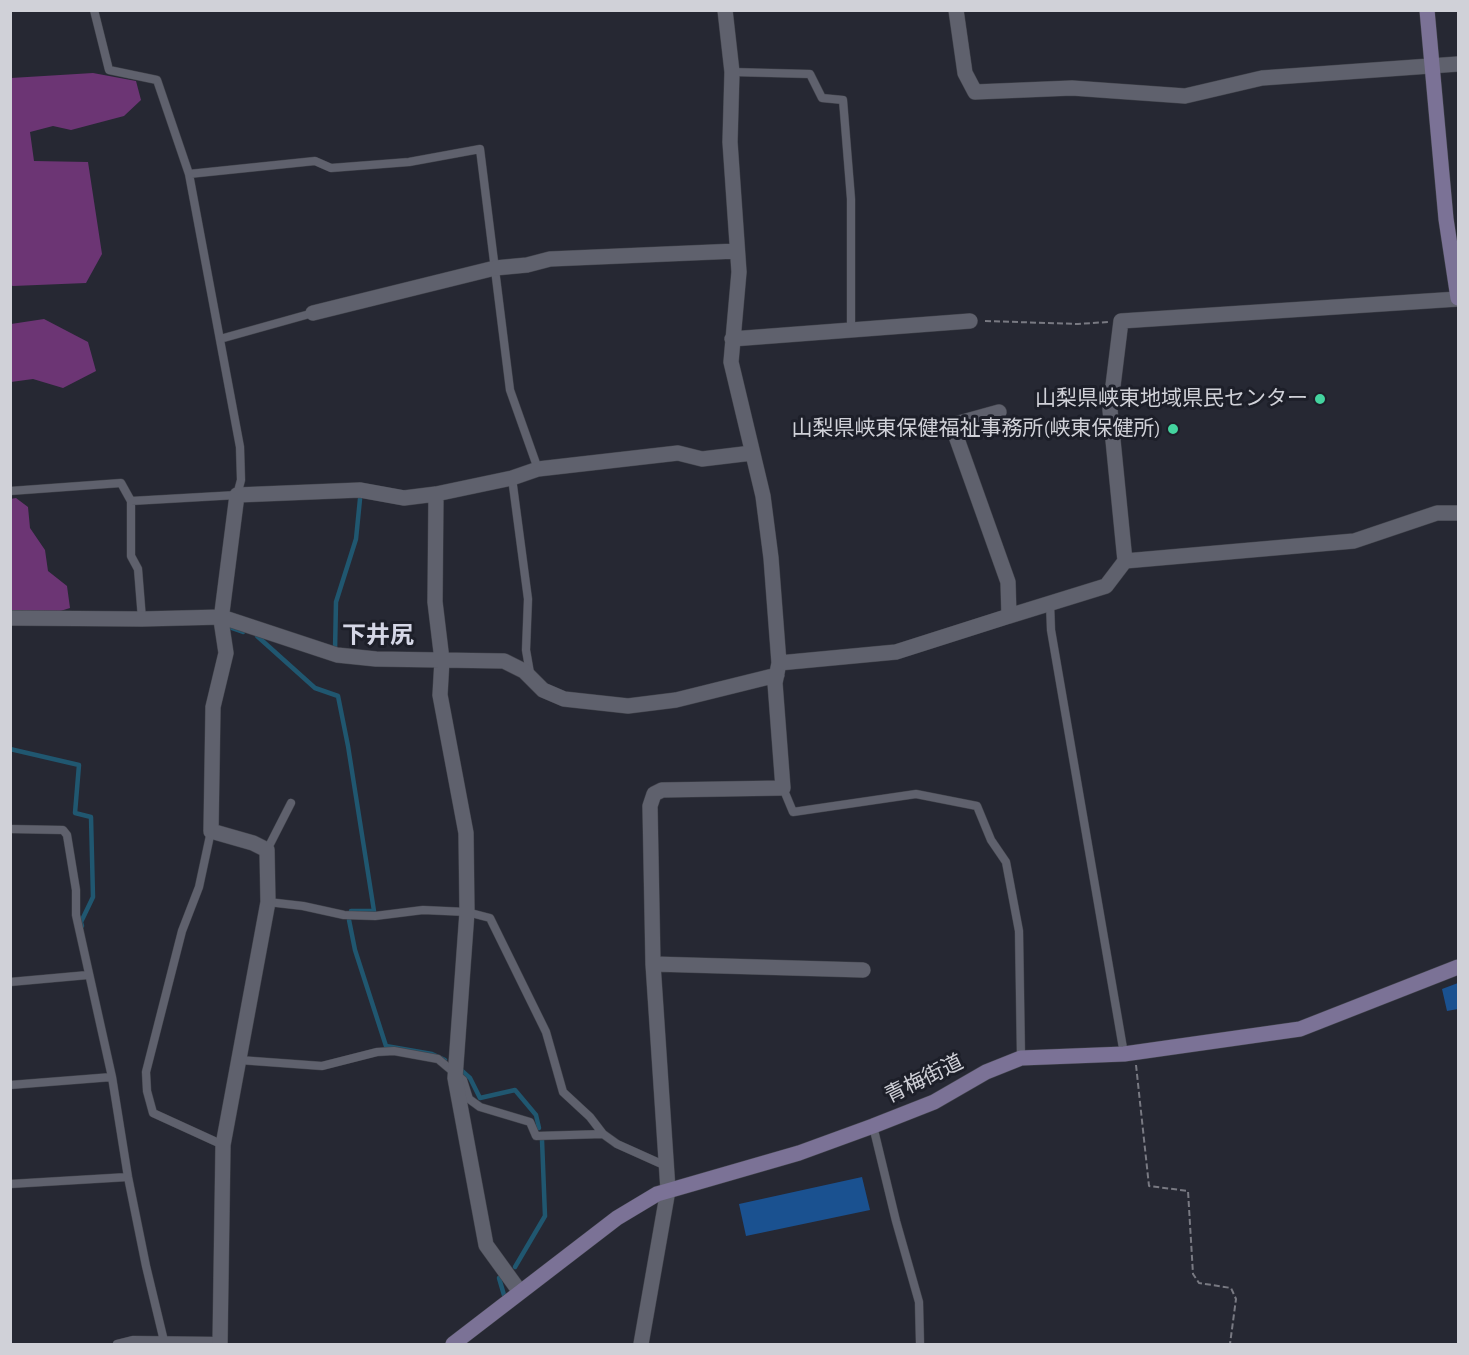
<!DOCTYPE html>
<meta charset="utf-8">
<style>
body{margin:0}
#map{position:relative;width:1469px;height:1355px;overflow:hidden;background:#262833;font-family:"Alegreya Sans",sans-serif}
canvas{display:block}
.frame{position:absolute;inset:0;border:12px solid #d0d1d8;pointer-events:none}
</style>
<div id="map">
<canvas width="1469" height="1355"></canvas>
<div class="frame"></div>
</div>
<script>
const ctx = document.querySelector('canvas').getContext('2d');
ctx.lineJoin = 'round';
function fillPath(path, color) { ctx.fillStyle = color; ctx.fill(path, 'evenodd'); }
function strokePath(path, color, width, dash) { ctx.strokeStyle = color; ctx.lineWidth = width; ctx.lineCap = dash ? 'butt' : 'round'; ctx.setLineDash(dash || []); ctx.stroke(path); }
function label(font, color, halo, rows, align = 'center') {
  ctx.font = font + ' "Alegreya Sans","Noto Sans JP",sans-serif'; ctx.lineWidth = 6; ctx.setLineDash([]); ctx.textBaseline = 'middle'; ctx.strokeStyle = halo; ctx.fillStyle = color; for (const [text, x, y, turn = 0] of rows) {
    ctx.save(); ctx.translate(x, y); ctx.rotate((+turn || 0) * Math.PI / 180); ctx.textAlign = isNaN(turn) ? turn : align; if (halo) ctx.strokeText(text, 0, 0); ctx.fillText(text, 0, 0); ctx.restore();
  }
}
const forest = new Path2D(`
 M93,73L136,81L141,100L124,116L71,130L53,126L30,132L34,161L88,162L102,254L86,283L13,286L10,285L11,78Z
 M44,319L88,342L96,371L63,388L33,379L11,382V324Z
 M16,498L28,507L30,528L45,550L48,571L67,586L70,608L54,613L11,610L10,499Z`);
const stream = new Path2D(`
 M226,626L243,632
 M257,636L315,688L338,696L348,746L374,911H351
 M335,651L336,602L356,539L360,499
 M10,749L79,765L75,813L91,817L93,897L81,922L82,926
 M349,920L355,950L386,1046L432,1054L445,1060
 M461,1070L470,1078L480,1098L515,1090L536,1115L539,1128
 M515,1267L545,1216L542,1140
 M499,1278L504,1295`);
const building = new Path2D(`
 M1458,983V1009L1447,1011L1442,989Z
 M862,1177L870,1210L746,1236L739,1204Z`);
const path = new Path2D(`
 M985,321L1078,324L1108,322
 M1136,1065L1149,1186L1188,1191L1193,1274L1199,1283L1231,1288L1236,1299L1230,1344`);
const lane = new Path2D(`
 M94,10L109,70L157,80L189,174L240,447L241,480L237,495L131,501V556L138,569L142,619
 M732,72L810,74L822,98L843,100L851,199V331
 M189,174L315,161L331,168L409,162L480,149L510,390L538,469
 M220,339L313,313
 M512,478L528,599L526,650L530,673
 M10,491L121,483L131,501
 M1050,603L1051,630L1124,1054
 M783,788L793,812L916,794L977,806L991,840L1006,862L1019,931L1021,1058
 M10,829L63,830L67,835L76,890V915L112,1077L128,1177L146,1266L164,1341
 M211,831L199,887L182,931L146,1072L147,1091L153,1113L223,1145
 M267,850L291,803
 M268,902L303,906L344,915L375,916L423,910L467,912L490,918L546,1032L563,1092L590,1117L603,1134L617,1144L666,1166
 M10,982L88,975
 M239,1060L322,1066L377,1052L394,1051L438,1059L463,1080L469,1099L480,1107L530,1122L536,1136L603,1134
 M10,1085L112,1077
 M873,1126L896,1221L919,1302L920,1344
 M10,1184L128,1177
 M117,1344L133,1340L220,1341`);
const street = new Path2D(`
 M956,10L965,73L975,92L1072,88L1185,96L1262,78L1458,64
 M313,313L495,268L527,265L550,259L737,251
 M732,339L970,321
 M999,412L952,425L1008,582L1009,616L1106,586L1125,561L1110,410L1121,321L1458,299
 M436,494L435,602L442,660L440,695L466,833L467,912L455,1078L486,1245L520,1292
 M1125,561L1354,541L1437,513H1458
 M10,618L142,619L222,617L337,655L376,659L504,661L524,671L543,690L564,699L628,706L676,700L777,675
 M779,663L896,652L1009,616
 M653,964L863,970
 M220,1344L223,1145L268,902L267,850L253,843L211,831L213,707L226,653L221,620L237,495L360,490L404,498L436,494L512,478L538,469L678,453L702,459L752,453
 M641,1344L668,1190L653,964L650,806L654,794L662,790L783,788L775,683L779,663L771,558L763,496L731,362L739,272L730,142L732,72L725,10`);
const secondary = new Path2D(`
 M1427,10L1446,219L1458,298
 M453,1344L617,1218L657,1194L799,1153L873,1126L934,1102L986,1072L1021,1058L1124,1054L1300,1029L1458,967`);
const markers = [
 [1320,399,6,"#44d49f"],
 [1173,429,6,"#44d49f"]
];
const poiNames = [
 ["山梨県峡東地域県民センター",1308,399],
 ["山梨県峡東保健福祉事務所(峡東保健所)",1161,429]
];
const streetNames = [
 ["青梅街道",924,1079,-26]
];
const quarterNames = [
 ["下井尻",378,636]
];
fillPath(forest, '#6c3574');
strokePath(stream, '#205770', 4.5);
fillPath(building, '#1a5190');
strokePath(lane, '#41434b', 9);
strokePath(street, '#41434b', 16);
strokePath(secondary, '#41434b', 16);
strokePath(path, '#787982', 2, [6, 3]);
strokePath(lane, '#5f616d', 8);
strokePath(street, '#5f616d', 15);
strokePath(secondary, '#7b7296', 15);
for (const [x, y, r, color] of markers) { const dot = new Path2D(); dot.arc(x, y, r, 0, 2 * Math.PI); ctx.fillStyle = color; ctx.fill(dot); strokePath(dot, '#1d1f29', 2); }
label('21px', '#d0d1d8', '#1d1f29', poiNames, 'right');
label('21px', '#d0d1d8', '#1d1f29', streetNames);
label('bold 24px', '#d5d7e6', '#1d1f29', quarterNames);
</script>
